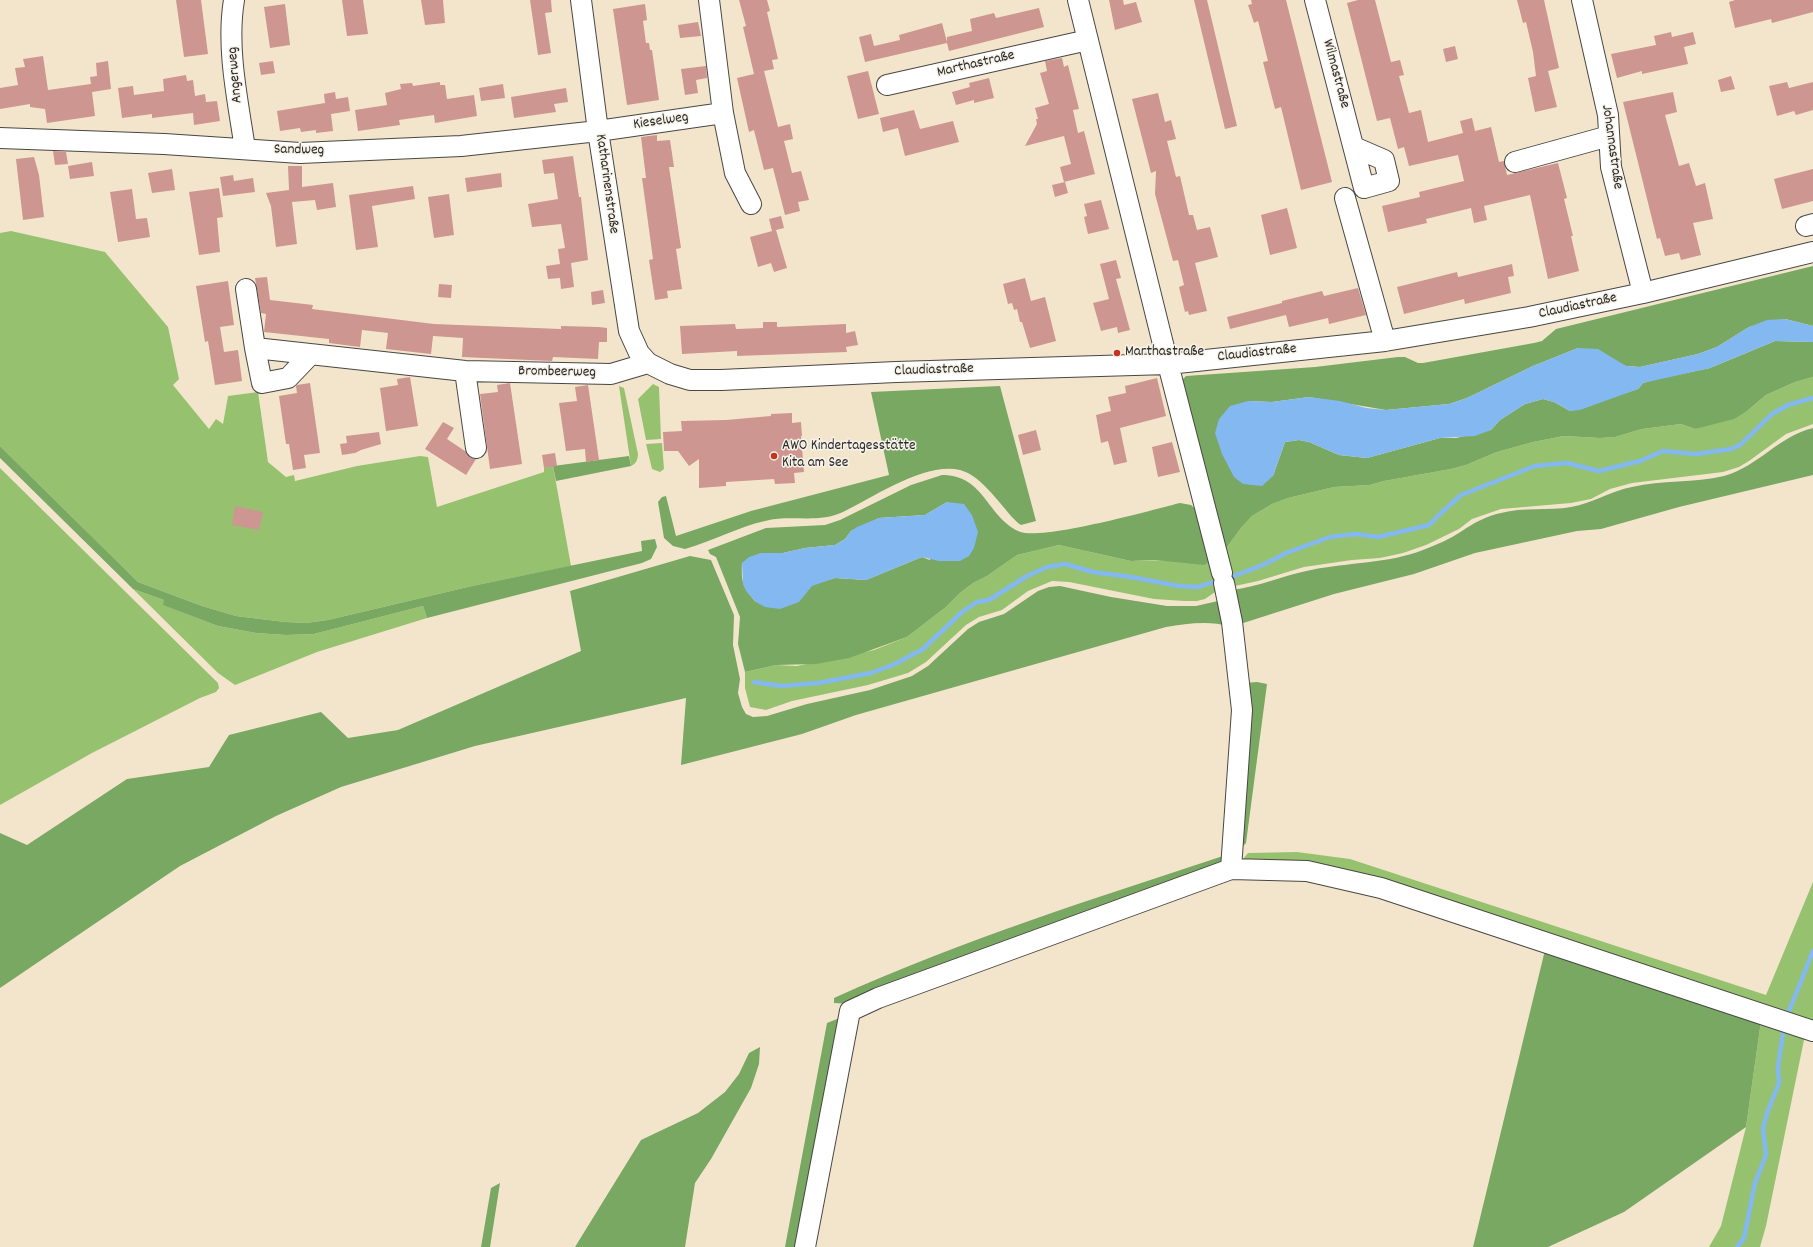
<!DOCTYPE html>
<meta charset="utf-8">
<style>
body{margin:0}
canvas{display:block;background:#f3e5cc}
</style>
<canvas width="1813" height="1247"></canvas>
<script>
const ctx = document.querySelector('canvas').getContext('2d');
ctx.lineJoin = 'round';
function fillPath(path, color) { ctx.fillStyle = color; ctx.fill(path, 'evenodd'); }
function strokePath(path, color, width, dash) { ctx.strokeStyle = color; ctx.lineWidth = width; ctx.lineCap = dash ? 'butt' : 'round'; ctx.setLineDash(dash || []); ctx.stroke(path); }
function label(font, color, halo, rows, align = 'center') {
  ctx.font = font + ' Dekko,sans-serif'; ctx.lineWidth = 3; ctx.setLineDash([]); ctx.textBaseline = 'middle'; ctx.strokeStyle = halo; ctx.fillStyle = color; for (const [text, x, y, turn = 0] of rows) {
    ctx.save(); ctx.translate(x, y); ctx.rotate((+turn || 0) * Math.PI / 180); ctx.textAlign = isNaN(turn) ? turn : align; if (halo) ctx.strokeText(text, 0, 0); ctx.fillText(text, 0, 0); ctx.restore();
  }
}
const green = new Path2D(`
 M11,231L105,252L168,327L179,379L173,385L209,429L216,419L223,424L228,396L258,392L268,462L286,477L294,475L295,481L357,466L420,456L428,457L437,507L544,472V468L553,466L571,566L472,586L328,620L306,623L285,622L236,616L202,606L138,582L0,446V233Z
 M1813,377V424L1786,434L1749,461L1739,467L1723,472L1632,483L1610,489L1591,499L1571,503L1501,509L1472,519L1459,529L1426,545L1403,553L1380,558L1352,560L1304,567L1258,581L1230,587L1222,554L1241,528L1252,516L1272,504L1288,498L1334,487L1370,485L1384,481L1451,469L1466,465L1497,452L1533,442L1564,436L1600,438L1615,437L1642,429L1681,424L1695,429L1747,411L1766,395L1795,382Z
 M653,384L659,387L661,439L646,440L638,399Z
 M619,386L624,388L638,454C638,459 636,464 631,466Z
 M662,443L664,469L660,472L652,469L646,444Z
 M0,468L218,683L219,688L216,692L200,698L92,753L0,805Z
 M1059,545L1131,561L1214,559L1218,590L1205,599L1197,601H1184L1154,599L1069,582L1052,581L1028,591L1002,610L979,617L966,625L926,662L908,673L868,685L792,701L766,710L750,707L745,688V672L776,665L797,666L874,650L907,637L946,607L960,593L973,583L987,576L1017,555Z
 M133,589L164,600V605L218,626L256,633L286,635L314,634L423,606L427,618L317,652L235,685L218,673Z
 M1297,852L1350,859L1766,995L1813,882V1025L1364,877L1254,866L1243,859L1248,853Z
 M1761,1021L1805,1035L1766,1226L1760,1247H1709L1721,1226L1746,1127Z`);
const forest = new Path2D(`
 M1813,266V326L1785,319L1749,327L1717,347L1698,354L1640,367L1626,366L1578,348L1533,366L1467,398L1449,404L1386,410L1309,397L1272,402L1248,401L1273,476L1285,442L1299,440L1309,442L1339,455L1367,458L1440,438H1456L1491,430L1500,420L1525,404L1543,399L1554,402L1570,411L1638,389L1643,383L1653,380L1710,368L1775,341L1813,342V377L1795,382L1766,395L1747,411L1734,419L1695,429L1681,424L1642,429L1615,437L1600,438L1564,436L1533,442L1497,452L1466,465L1451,469L1384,481L1370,485L1334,487L1288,498L1272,504L1252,516L1241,528L1222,554L1181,381L1186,376L1315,367L1398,357H1405L1418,363H1423L1534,343L1542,341L1556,329Z
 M1000,386L1036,521L1021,525L1018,523C1001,507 983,476 960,470C925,462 874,497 843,512C818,524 791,514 765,521C738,527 713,541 685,549L673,546L664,538L658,502L662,497L666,496L676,536L751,511L889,475L871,392Z
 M1813,428V475L1679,507L1601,529L1577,531L1475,553L1414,574L1334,594L1237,625L1231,590C1259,587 1284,575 1311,570C1349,562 1387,564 1423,550C1436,545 1450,539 1462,531C1474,523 1486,516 1501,513C1523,507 1548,511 1571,507C1593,503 1611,491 1632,487C1662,480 1694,483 1724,476C1759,466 1779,436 1813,428Z
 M0,446L138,582L202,606L236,616L285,622L306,623L328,620L472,586L642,551L641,541L655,539L657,547L651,559L642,563L427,618L423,606L314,634L286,635L256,633L218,626L163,605L164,600L133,589L0,458Z
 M629,456L631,466L556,481L553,466Z
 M942,475C984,475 986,515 1018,531C1038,542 1152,510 1180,503L1191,505L1201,514L1214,559L1204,565L1155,560L1131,561L1059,545L1017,555L987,576L973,583L960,593L946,607L907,637L849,658L816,664L776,665L745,672L738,644L740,617L716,557L710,554L708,550L766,528L825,525L840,520L911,485ZM947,502L930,560L922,557L866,580L835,578L756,602C743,588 741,582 742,563L761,553H783L805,548L835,545L845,539L851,531L879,518L925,515Z
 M690,556L711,560L734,615L733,645L740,679L738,693L742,707L746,714L753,717L767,716L807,704L870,690L912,676L928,666L968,629L979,622L1004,614L1038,591L1049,587L1060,586L1111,597L1167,606H1196L1218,601L1230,627C1209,620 1187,624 1166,627L856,715L802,734L681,765L686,698L475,746L341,787L276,816L180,866L0,988V833L27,845L127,779L209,767L229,735L321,712L348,738L398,730L581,651L570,591Z
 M1257,682L1267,684L1246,843L1240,849L1244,683Z
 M1229,854L1228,867L850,1004L834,1003V998C962,940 1096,898 1229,854Z
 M1545,950L1761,1021L1746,1127L1624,1212L1548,1247H1473Z
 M842,1017L798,1247H785L827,1023Z
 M760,1047L759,1064L751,1088L711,1159L695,1183L685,1247H575L641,1140L698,1113L725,1092L739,1074L749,1053Z
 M500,1183L490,1247H481L491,1188Z`);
const water = new Path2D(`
 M1785,319L1813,326V342L1775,341L1710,368L1643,383L1638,389L1580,410L1570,411L1554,402L1543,399L1525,404L1500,420L1491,430L1475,436L1440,438L1367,458L1339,455L1309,442L1299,440L1285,442L1273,476L1262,486L1243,484L1234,477L1222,454L1215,433L1219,419L1230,406L1248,401L1272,402L1309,397L1340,401L1366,408L1386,410L1449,404L1467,398L1533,366L1578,348L1598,349L1626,366L1640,367L1698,354L1717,347L1749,327L1767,320Z
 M947,502L964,504L972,515L978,532L974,548L969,556L960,561H939L922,557L866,580L835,578L812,586L799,602L780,609L765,607L756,602L746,591L743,584L742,563L749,557L761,553H783L805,548L835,545L845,539L851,531L857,527L879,518L925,515Z`);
const stream = new Path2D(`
 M754,682L781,686L818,683L871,673L895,664L923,649L962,612L977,602L989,600L1027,576L1047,567L1065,564L1093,572L1131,577L1179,586L1197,587L1229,578L1265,564L1286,553L1330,537L1355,534L1378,537L1429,525L1442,512L1461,495L1535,466L1567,463L1599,471L1640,461L1663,451L1696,454L1731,449L1740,445L1772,414L1788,405L1813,398
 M1789,1011L1813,951
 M1737,1247L1744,1238L1755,1183L1766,1155L1763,1129L1767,1113L1779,1083L1778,1066L1784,1028`);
const building = new Path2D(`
 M176,0H201L208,54L184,57Z
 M342,0H363L368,34L347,36Z
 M421,0H443L445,23L425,25Z
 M530,0H551L552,12L545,13L551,53L538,55Z
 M739,0H767L770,11L767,12L778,59L772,60L774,69L764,71L778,127L790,124L793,139L784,141L792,173L801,171L809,200L798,202L800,211L785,215L773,168L764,170L754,130L749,132L737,78L754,74L743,27L746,26Z
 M1109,0H1123L1124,5L1136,2L1142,22L1115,30Z
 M1194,0H1207L1237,126L1225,129Z
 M1251,0H1286L1332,182L1301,190L1281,107L1275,109L1263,62L1268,61L1258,21L1254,23L1248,5L1252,4Z
 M1358,0H1375L1391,62L1400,60L1404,75L1399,76L1409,113L1421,110L1428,142L1463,133L1460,121L1472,118L1475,131L1491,127L1499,162L1504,161L1507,175L1558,163L1567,198L1564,199L1573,236H1571L1579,271L1548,279L1530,195L1484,206L1487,220L1474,223L1471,208L1426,219L1427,223L1388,232L1382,206L1420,197L1419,192L1464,181L1458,155L1409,166L1404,147L1398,149L1390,118L1377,121L1347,3Z
 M1517,0H1544L1559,68L1548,71L1557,107L1535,112L1528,78L1536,76L1533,52L1526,22L1523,23Z
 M1735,0H1813V12L1772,23L1771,19L1735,28L1729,2Z
 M285,4L290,45L270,48L264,7Z
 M645,4L647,20L643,21L646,43H649L650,50H652L659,100L627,105L613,9Z
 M1039,8L1044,27L949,51L947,43L865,62L859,37L871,34L874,46L900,40L899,35L942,23L947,42V37L972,31L970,19L994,13L996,18Z
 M698,22L701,36L680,38L678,25Z
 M1671,32L1672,37L1693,32L1696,44L1684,47L1688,64L1642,74V71L1617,78L1611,54L1656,45L1654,36Z
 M1455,46L1458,59L1446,62L1443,49Z
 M43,56L48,90L91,84L90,77L97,76L96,63L108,61L111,89L92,92L95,116L47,123L45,109L30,107V104L0,109V88L18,85L15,68L25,67L23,59Z
 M1062,58L1064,67L1068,65L1079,109L1073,110L1078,133L1084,131L1095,174L1064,182L1060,167L1071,164L1064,136L1025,146L1037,124L1036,119H1038L1035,108L1049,104L1040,73L1047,71L1045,61Z
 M273,61L275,73L261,75L259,63Z
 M706,66L707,78L696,80L698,93L685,95L681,69Z
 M868,71L879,114L858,119L847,76Z
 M186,75L187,81L193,80L195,96L205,94L206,102L217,101L220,121L194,125L193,113L152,118V114L122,118L118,88L133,86L134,95L164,91L163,79Z
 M1731,76L1735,89L1721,92L1718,80Z
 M989,78L994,98L974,103V100L956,105L952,92L970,87L969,83Z
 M440,82V85H445L447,99L474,95L477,116L435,123L434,115L399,120L400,125L358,131L355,110L387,105L385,93L401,89L400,84L412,83L413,86Z
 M1787,82L1789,88L1813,82V110L1796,115L1794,111L1777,116L1769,86Z
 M503,84L505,98L481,101L479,88Z
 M566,88L568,102L554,104L556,112L514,118L511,97Z
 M335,92L336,99L348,97L350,111L331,114L333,131L316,133V130L301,132L300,128L280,131L277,111L325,103L324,94Z
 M1673,92L1677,112L1665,115L1679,166L1689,163L1696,186L1705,183L1713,219L1693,223L1701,255L1681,260L1679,253L1665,256L1660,238L1657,239L1623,102Z
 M1158,93L1165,122L1171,120L1176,139L1167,141L1176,177L1180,176L1189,215H1193L1197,230L1210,227L1218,257L1195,263L1207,311L1189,315L1188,311L1185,312L1179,287L1184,285L1178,260L1173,261L1155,194L1156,171L1151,173L1132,99Z
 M914,110L920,129L953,121L959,142L905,156L898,128L883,132L880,118Z
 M657,135V141L670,140L674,167H669L681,248L676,249L682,289L667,291L668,298L655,300L649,260L653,259L642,178H646L641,137Z
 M53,151L66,152L68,164L55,165Z
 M573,156L579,197H581L588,260L571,263L574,287L561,289L560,278L548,279L546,266L560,264L558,249L565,248L561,224L532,227L528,204L558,199L554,173L544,174L542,160Z
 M34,157L39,175L44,217L23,220L16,159Z
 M92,162L94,176L70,179L68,166Z
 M288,166H302V187L333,183L336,207L317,210L315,200L292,202L297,244L276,247L271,206L266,193L289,190Z
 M172,169L175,190L152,193L148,173Z
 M1813,169V201L1782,209L1774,179Z
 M501,173L502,187L467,192L465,178Z
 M233,175L234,181L253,178L255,192L223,196L220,177Z
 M1065,182L1068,193L1055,197L1052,185Z
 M413,186L415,199L372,206L378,247L356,250L349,195Z
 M219,188L223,217L217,218L220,252L199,255L189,192Z
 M132,189L136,219L147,218L150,237L118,242L110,192Z
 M449,194L454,235L434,238L428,197Z
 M1101,200L1109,229L1088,234L1084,217L1087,216L1084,204Z
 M1287,208L1297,248L1270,255L1261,215Z
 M781,216L784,228L772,231L769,219Z
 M776,230L787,268L774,272L771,263L758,267L750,237Z
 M1116,260L1121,278L1116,279L1130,330L1118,333L1117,327L1101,331L1093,303L1109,299L1100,264Z
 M1512,264L1514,276L1508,277L1511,293L1465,304L1464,299L1404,314L1397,287L1457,272L1458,277Z
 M267,277L270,300L313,305L312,309L434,324L561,329V326L599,327L607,328V342H599L598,359L553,357L552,361L462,357L463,338L433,336L431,354L386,349L388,333L362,330L360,347L329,343V339L264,332L266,314L261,313L255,278Z
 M1025,278L1031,301L1045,297L1056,341L1030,348L1022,322H1020L1017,309L1014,310L1012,303L1008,304L1003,284Z
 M228,281L234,325L220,327L224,352L238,350L242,381L215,385L208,341L205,342L196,286Z
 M439,284L452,285L451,298L438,297Z
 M1358,288L1366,315L1329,324L1328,318L1289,327L1286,315L1230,329L1227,317L1282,303V301L1322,291L1324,296Z
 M603,290L605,303L592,305L591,292Z
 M763,322H777V327L846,324V333L855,331L858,345L846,347L847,352L737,356V351L682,354L680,326L735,324L736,329L763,328Z
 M410,377L418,426L386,431L380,388L398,385L397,379Z
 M1157,378L1166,416L1120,428L1127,462L1114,465L1108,441L1101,443L1096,415L1111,411L1108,397L1126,393L1125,386Z
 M310,383L320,453L304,455L306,468L293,470L289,444H286L279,396L297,393L296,386L297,385Z
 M510,383L522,464L490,469L480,394L498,392L497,385Z
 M588,385L599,460L586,462L585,449L566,451L559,403L577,401L575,387Z
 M792,413V423L801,422L802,436H801L804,472L794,473L795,483L775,484L774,479L726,482V486L699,488V459L689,466L678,451H664L663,432L682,431L681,421L726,420L771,416V414Z
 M443,422L454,428L447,439L465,451L471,458L476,459L466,475L425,449Z
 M1036,430L1041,450L1023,455L1018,435Z
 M379,432L381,444L361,450L355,453L342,455L340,444L347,443L346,436Z
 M1172,442L1180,472L1158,477L1152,447Z
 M555,453L557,466L544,468L542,455Z
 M235,506L263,512L259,530L232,525Z`);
const minor = new Path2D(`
 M234,0C226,48 238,101 245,149
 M581,0L598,131L629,331L639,353L648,363L670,374L690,380H721L896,372L1168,364L1385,341L1529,317L1643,293L1813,252
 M709,0L723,113L735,173L751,204
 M1078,0L1168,364L1222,573
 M1315,0L1364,188L1389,181L1384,160L1354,147
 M1582,0L1608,115L1611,167L1643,293
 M887,85L1088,40
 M0,138L164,144L300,153L461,146L598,131L723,113
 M1515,162L1609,136
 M1345,198L1385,341
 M1806,226L1813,224
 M246,289L255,348L465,371L611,374L648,363
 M255,348L262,383L288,378L311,354
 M465,371L476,448
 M1224,583L1232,622L1242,710L1231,869
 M805,1247L850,1011L878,998L1231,869L1307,871L1381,888L1813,1031`);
const markers = [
 [1117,353,4,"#c8321e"],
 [774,456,4,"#c8321e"]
];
const streetNames = [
 ["Marthastraße",976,65,-13],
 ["Wilmastraße",1335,74,75],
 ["Angerweg",236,75,-95],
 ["Kieselweg",661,122,-8],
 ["Johannastraße",1611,147,82],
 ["Sandweg",299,151,1],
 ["Katharinenstraße",606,184,82],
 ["Claudiastraße",1578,307,-12],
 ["Claudiastraße",1257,354,-6],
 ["Claudiastraße",934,371,-2],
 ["Brombeerweg",557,373,1]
];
const poiNames = [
 ["Marthastraße",1125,353],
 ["AWO Kindertagesstätte",782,447],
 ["Kita am See",782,464]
];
fillPath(green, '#96c270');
fillPath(forest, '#78a862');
fillPath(water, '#83b8f1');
strokePath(stream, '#83b8f1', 4.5);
fillPath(building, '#cd9690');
strokePath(minor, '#494743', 22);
strokePath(minor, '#fff', 20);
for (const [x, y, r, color] of markers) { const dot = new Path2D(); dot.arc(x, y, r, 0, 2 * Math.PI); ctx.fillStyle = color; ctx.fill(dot); strokePath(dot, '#f7f3e8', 1.5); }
label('15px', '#2b2b2b', '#f7f3e8', streetNames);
label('15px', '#2b2b2b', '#f7f3e8', poiNames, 'left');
</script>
